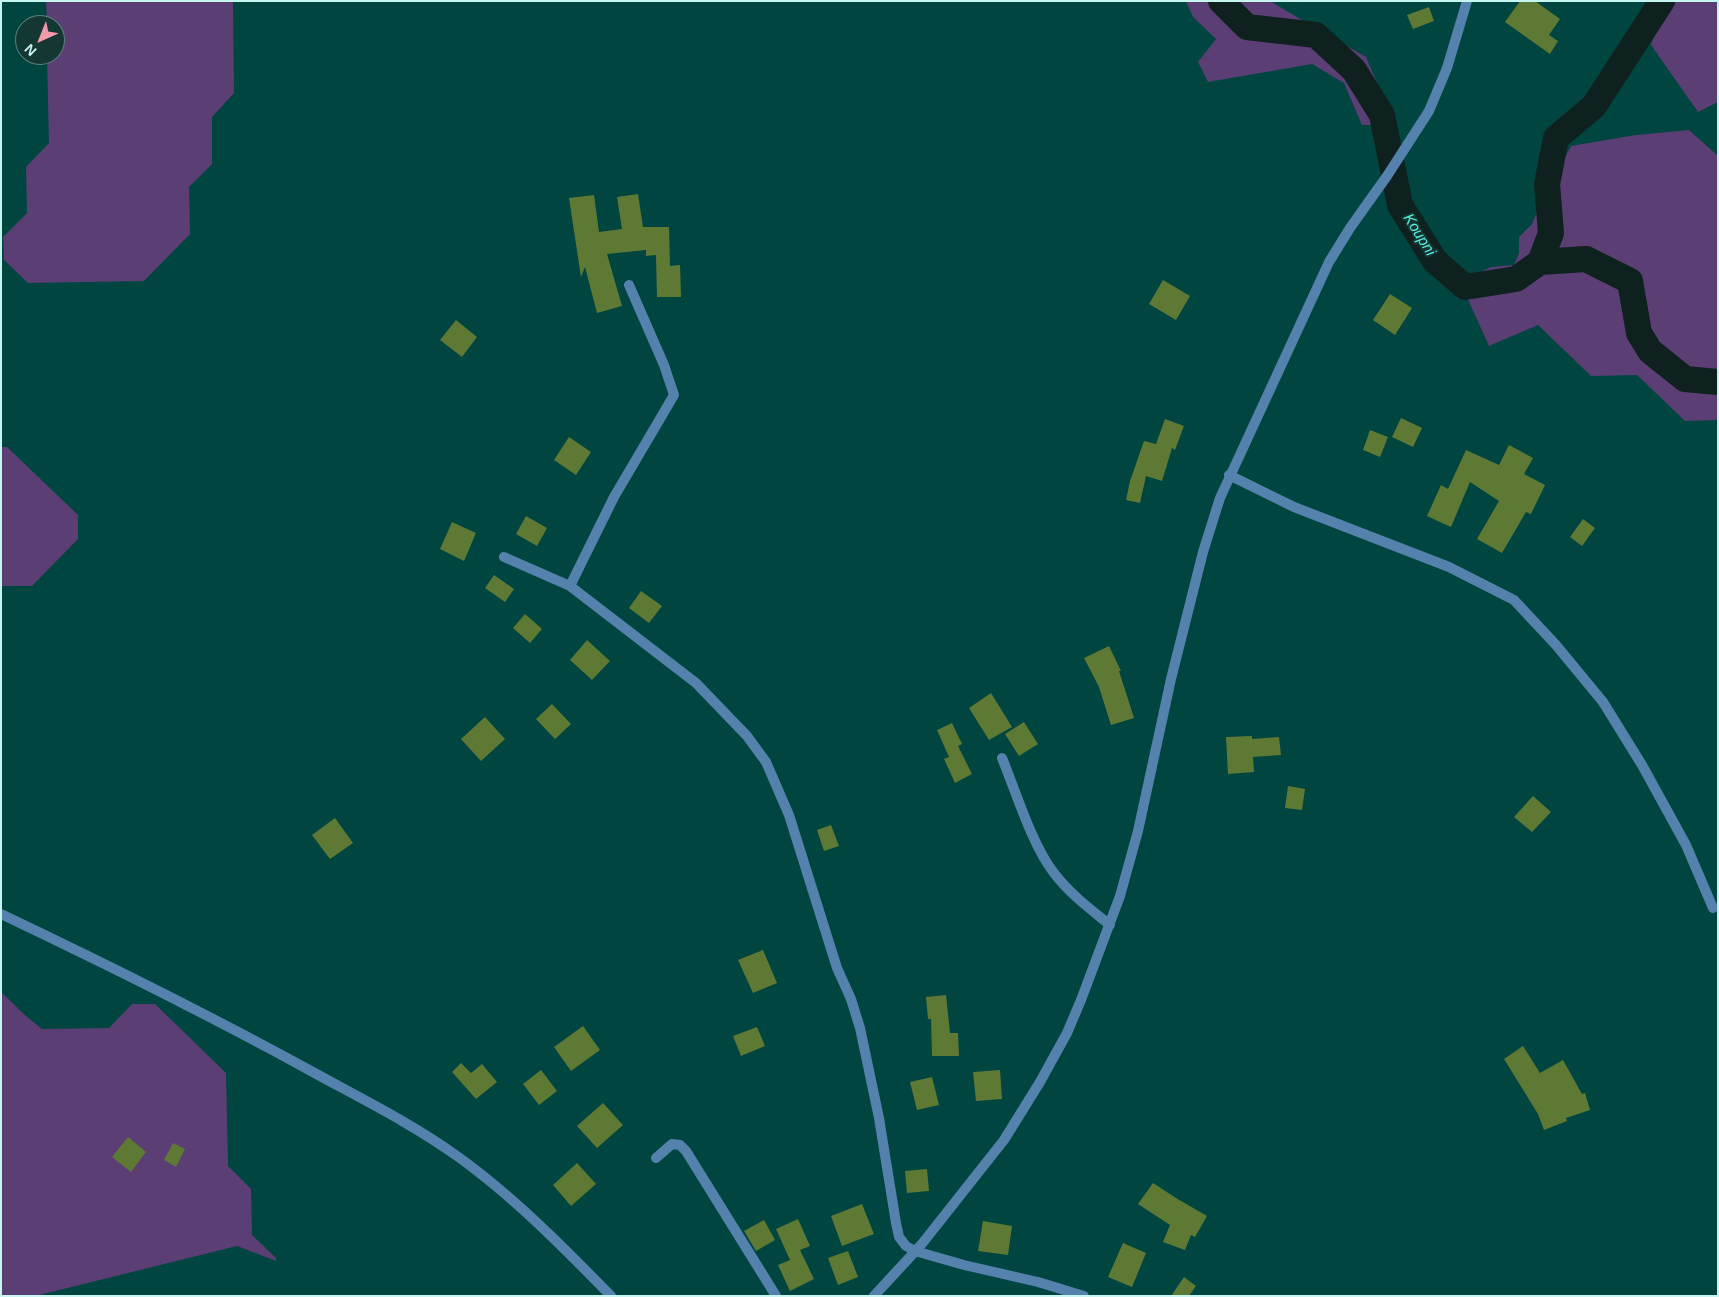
<!DOCTYPE html>
<style>
body{margin:0}
#map{position:relative;width:1719px;height:1297px;overflow:hidden;background:#004540;font-family:Arial,sans-serif}
canvas{display:block}
.frame{position:absolute;inset:0;border:2px solid #c5f6f0;pointer-events:none}
.north{position:absolute;left:15px;top:15px;width:50px;height:50px;box-sizing:border-box;background:#143734;border:1px solid #5b837f;border-radius:50%;rotate:224deg;font-size:14px;font-weight:700;line-height:20px;text-align:center;color:#c5f6f0}
.north::after{content:'';display:block;margin:auto;width:18px;height:22px;background:#f39aab;clip-path:polygon(50% 0,100% 100%,50% 72%,0 100%)}
</style>
<div id="map">
<canvas width="1719" height="1297"></canvas>
<div class="frame"></div>
<div class="north">N</div>
</div>
<script>
const ctx = document.querySelector('canvas').getContext('2d');
ctx.lineJoin = 'round';
function fillPath(path, color) { ctx.fillStyle = color; ctx.fill(path, 'evenodd'); }
function strokePath(path, color, width, dash) { ctx.strokeStyle = color; ctx.lineWidth = width; ctx.lineCap = dash ? 'butt' : 'round'; ctx.setLineDash(dash || []); ctx.stroke(path); }
function label(font, color, halo, rows, align = 'center') {
  ctx.font = font + ' Arial,sans-serif'; ctx.lineWidth = 4; ctx.setLineDash([]); ctx.textBaseline = 'middle'; ctx.strokeStyle = halo; ctx.fillStyle = color; for (const [text, x, y, turn = 0] of rows) {
    ctx.save(); ctx.translate(x, y); ctx.rotate((+turn || 0) * Math.PI / 180); ctx.textAlign = isNaN(turn) ? turn : align; if (halo) ctx.strokeText(text, 0, 0); ctx.fillText(text, 0, 0); ctx.restore();
  }
}
const green = new Path2D(`
 M46,1H233L234,93L212,117V164L189,187L190,234L144,281L28,283L4,260L3,237L27,213L26,167L49,143L47,55H55V25H47Z
 M1186,1H1270L1317,29L1366,57L1395,125H1362L1344,83L1312,64L1208,82L1198,62L1216,39L1193,17Z
 M1664,1H1718V102L1698,112L1651,45Z
 M1689,130L1718,156V420L1685,421L1637,375L1591,376L1538,325L1489,346L1460,282L1491,267L1514,265L1519,253V237L1532,224L1541,202L1571,146L1636,135Z
 M1,447H7L78,515V539L32,586H1Z
 M1,992L26,1016L42,1029L109,1028L132,1004H155L226,1073L228,1166L251,1189L252,1235L276,1258V1261L237,1246L35,1296H1Z`);
const river = new Path2D(`
 M1221,1L1247,27L1316,35L1354,70L1382,115L1400,205L1435,261L1465,287L1516,279L1540,262L1586,259L1630,281L1639,333L1650,351L1685,379L1718,382
 M1540,262L1551,233L1547,184L1556,138L1594,106L1662,1`);
const building = new Path2D(`
 M1520,1H1535L1560,19L1549,35L1558,41L1550,54L1505,22Z
 M1429,7L1434,21L1413,29L1407,15Z
 M638,194L643,227H669L670,266L680,265L681,297H657L656,255L646,256V250L607,254L622,306L597,313L585,267L581,277L569,198L594,195L599,232L622,229L617,197Z
 M1163,280L1190,296L1176,320L1149,304Z
 M1390,294L1412,308L1395,335L1373,320Z
 M456,320L477,337L462,357L440,340Z
 M1401,418L1422,428L1413,447L1392,437Z
 M1165,419L1184,426L1175,450L1172,448L1162,481L1146,476L1140,503L1126,500L1130,481L1144,441L1156,444Z
 M1370,430L1388,437L1380,457L1363,450Z
 M569,437L591,452L576,475L554,460Z
 M1509,445L1533,458L1524,474L1545,485L1531,514L1526,512L1502,553L1477,539L1499,501L1470,482L1451,527L1427,516L1441,485L1448,489L1466,450L1499,465Z
 M526,516L547,528L537,546L516,534Z
 M1583,519L1595,528L1582,546L1570,537Z
 M452,522L476,533L464,561L440,549Z
 M494,575L514,589L505,602L485,588Z
 M641,591L662,606L649,623L629,608Z
 M525,614L542,629L530,643L513,628Z
 M587,640L610,661L592,680L570,660Z
 M1109,646L1121,671H1119L1134,718L1111,725L1099,687L1084,658Z
 M991,693L1012,727L989,740L969,708Z
 M552,704L571,724L555,739L536,719Z
 M485,717L505,739L481,761L461,739Z
 M1024,722L1038,744L1019,756L1005,734Z
 M952,723L962,744L958,746L972,774L955,783L944,759L949,757L937,730Z
 M1252,736V739L1279,737L1281,755L1253,757L1254,772L1228,774L1226,737Z
 M1288,786L1305,789L1302,810L1285,808Z
 M1533,796L1551,812L1532,832L1514,817Z
 M335,818L353,843L330,859L312,835Z
 M831,825L839,846L824,851L817,830Z
 M763,950L777,983L753,993L738,960Z
 M946,995L950,1033H958L959,1056H932L931,1019H928L926,997Z
 M583,1026L600,1050L571,1071L554,1047Z
 M757,1027L765,1046L741,1056L733,1036Z
 M1523,1046L1540,1073L1563,1060L1582,1094L1585,1093L1590,1110L1566,1118L1567,1121L1544,1130L1538,1114L1504,1059Z
 M461,1063L471,1073L482,1064L497,1082L476,1099L452,1072Z
 M541,1070L557,1091L539,1105L523,1084Z
 M1000,1070L1002,1099L976,1101L973,1072Z
 M932,1077L939,1105L917,1110L910,1082Z
 M603,1103L623,1125L597,1148L577,1126Z
 M128,1137L146,1152L131,1172L112,1157Z
 M173,1143L185,1149L176,1167L164,1160Z
 M577,1163L596,1184L571,1206L553,1185Z
 M927,1169L929,1191L907,1193L905,1171Z
 M1153,1183L1176,1198L1207,1216L1195,1237L1191,1235L1185,1250L1163,1242L1170,1225L1138,1204Z
 M862,1204L874,1234L842,1246L831,1216Z
 M798,1219L810,1246L800,1250L814,1279L790,1291L778,1265L790,1260L776,1229Z
 M764,1220L775,1240L756,1251L744,1231Z
 M983,1221L1012,1226L1008,1255L978,1251Z
 M1123,1243L1146,1253L1132,1287L1108,1277Z
 M848,1251L858,1277L838,1285L828,1258Z
 M1184,1277L1196,1286L1189,1296H1171Z`);
const street = new Path2D(`
 M1229,475L1294,507L1449,567L1514,600L1556,645L1603,702L1642,765L1686,845L1713,908
 M504,557L570,586L696,683L747,736L766,762L789,815L837,968L851,999L860,1028L879,1118L896,1223L899,1237L906,1246L915,1251L964,1265L1038,1282L1084,1296
 M570,586L614,497L674,395L664,365L629,285
 M1002,758C1016,792 1032,845 1054,873C1069,893 1090,909 1110,925
 M1,914C106,964 209,1015 311,1071C360,1098 411,1123 457,1156C513,1196 563,1247 611,1296
 M656,1158L672,1144L680,1145L686,1151L776,1296
 M874,1296L921,1245L1004,1140L1040,1082L1067,1033L1081,1000L1120,896L1138,831L1171,679L1203,552L1220,498L1329,262L1350,228L1387,176L1429,111L1447,68L1467,1`);
const waterNames = [
 ["Koupni",1419,235,58]
];
fillPath(green, '#5b3e74');
strokePath(river, '#0e211f', 26);
fillPath(building, '#5e7934');
strokePath(street, '#5482ad', 10);
label('italic 15px', '#5bebdf', '#143734', waterNames);
</script>
